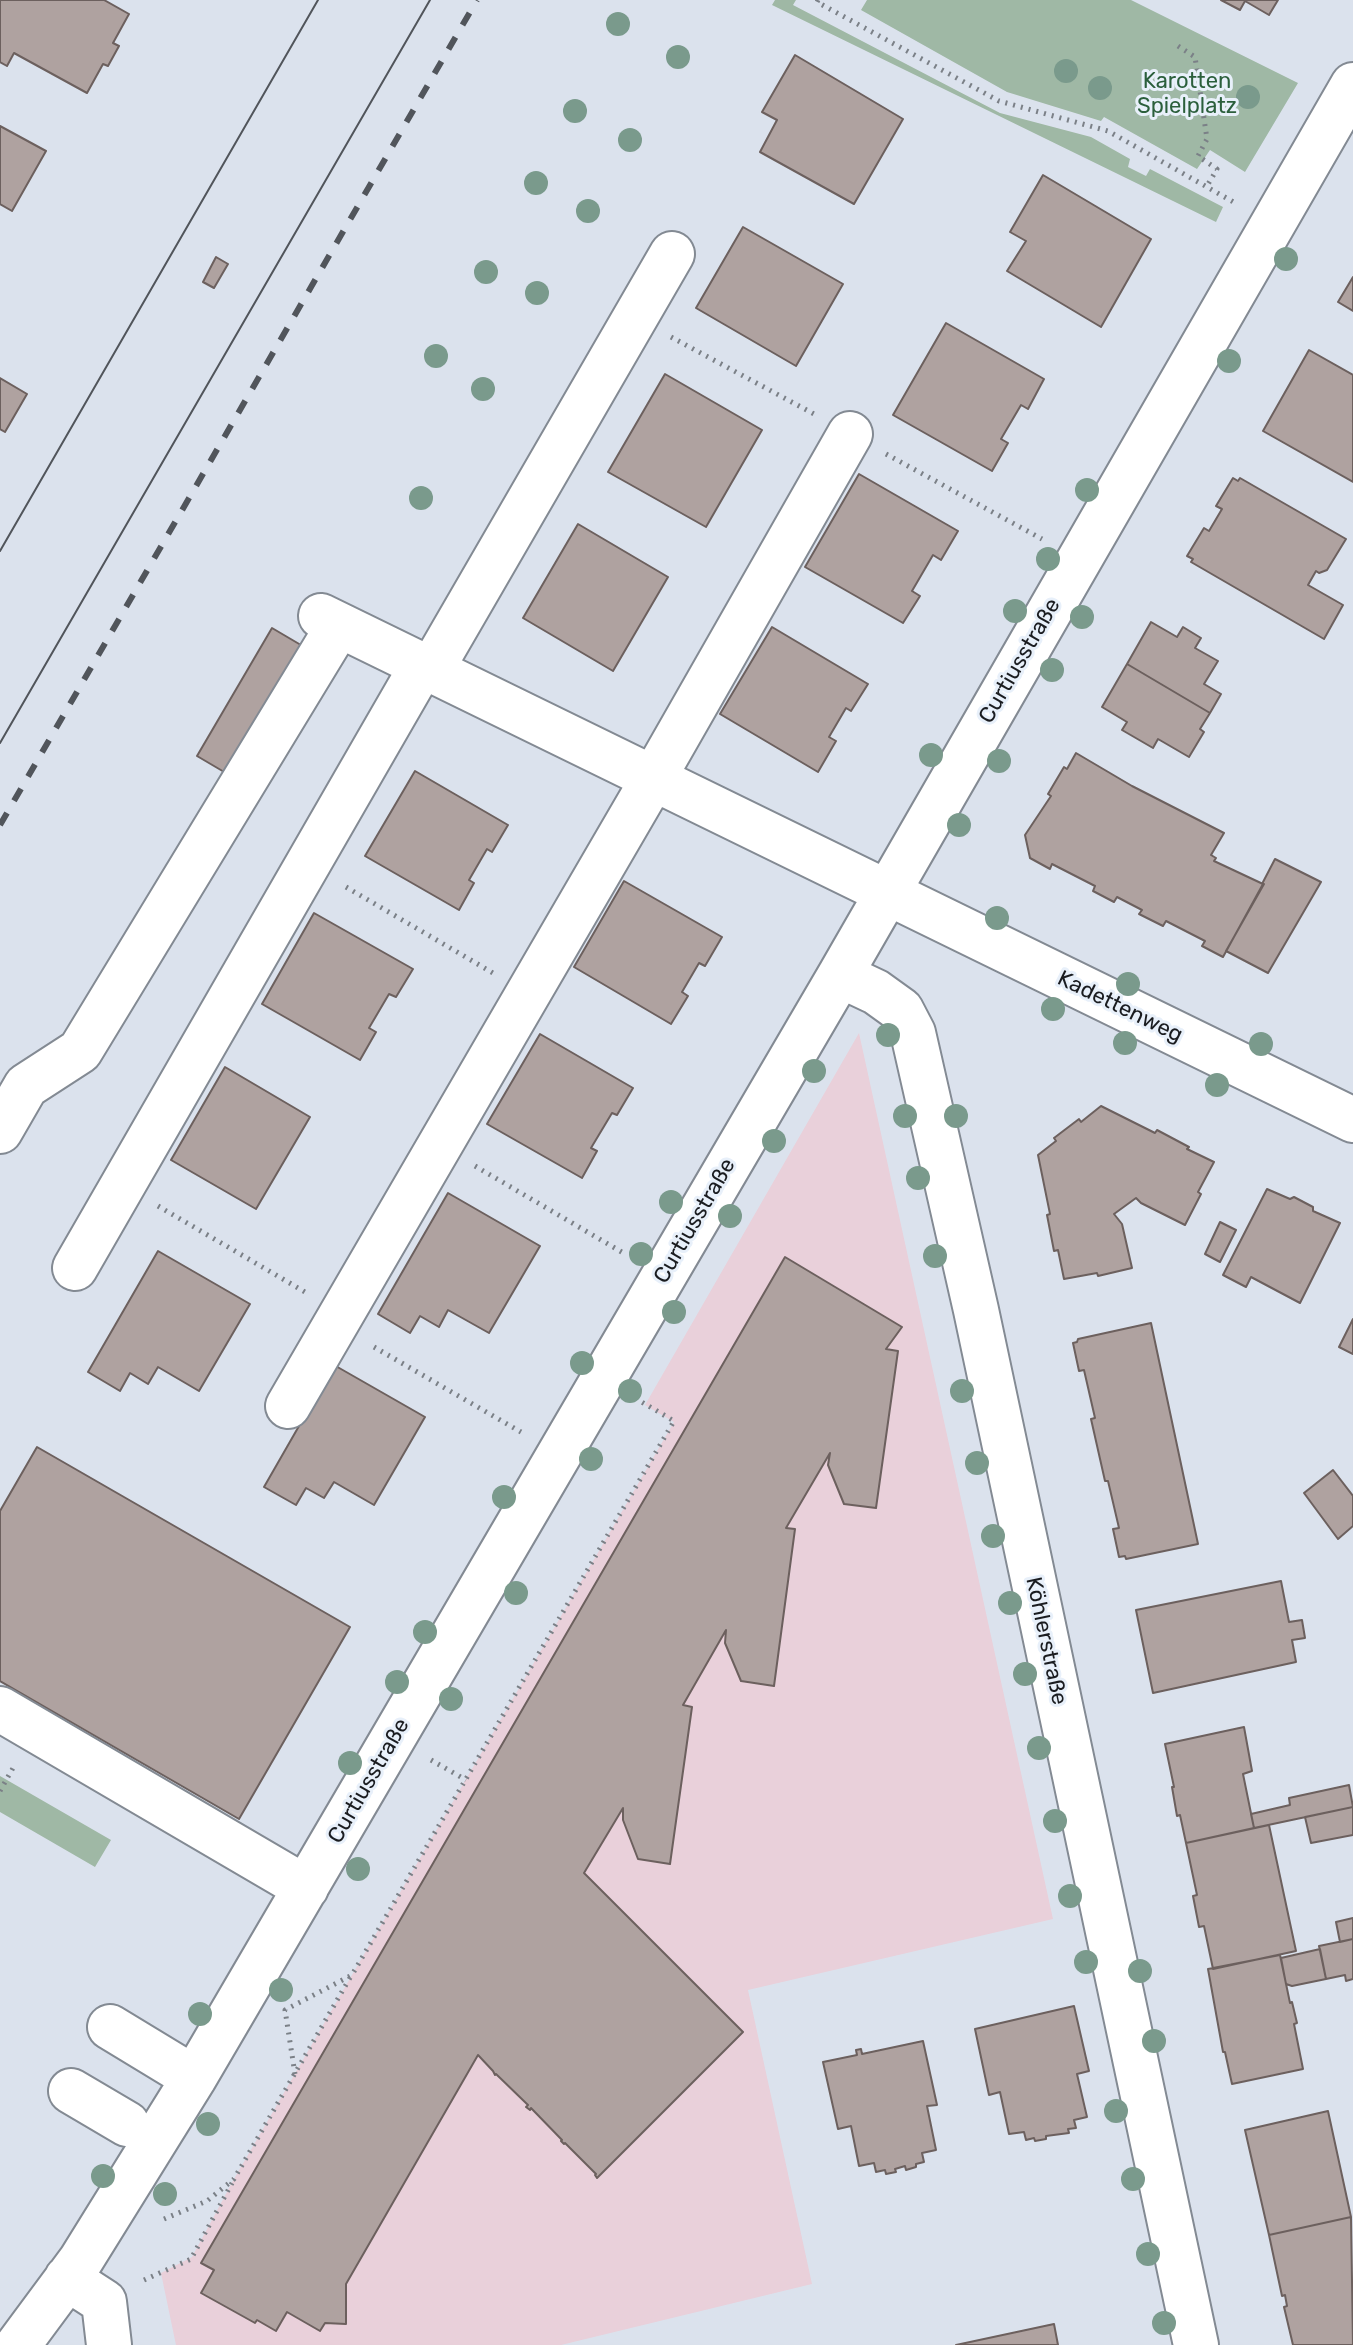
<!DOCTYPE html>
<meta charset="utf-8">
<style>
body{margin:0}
canvas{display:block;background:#dbe2ed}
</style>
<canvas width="1353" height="2345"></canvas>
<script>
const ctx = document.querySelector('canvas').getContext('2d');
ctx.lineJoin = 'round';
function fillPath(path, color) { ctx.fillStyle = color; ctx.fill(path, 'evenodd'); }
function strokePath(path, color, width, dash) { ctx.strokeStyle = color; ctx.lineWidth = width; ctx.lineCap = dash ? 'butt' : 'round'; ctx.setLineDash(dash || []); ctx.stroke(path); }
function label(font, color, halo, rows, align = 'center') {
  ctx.font = font + ' Rubik,sans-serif'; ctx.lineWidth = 6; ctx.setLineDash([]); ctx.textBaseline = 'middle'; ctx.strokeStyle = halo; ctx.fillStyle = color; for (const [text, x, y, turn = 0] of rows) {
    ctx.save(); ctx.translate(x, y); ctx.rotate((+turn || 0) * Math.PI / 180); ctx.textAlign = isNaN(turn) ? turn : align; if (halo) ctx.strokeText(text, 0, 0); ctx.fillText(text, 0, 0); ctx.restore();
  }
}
const education = new Path2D(`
 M859,1033L1053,1919L748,1990L812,2284L561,2345H176L161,2273L192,2257L234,2179L352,1975L674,1422L645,1405Z`);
const green = new Path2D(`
 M775,0H796L793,5L1000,113L1091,137L1130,159L1128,167L1146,176L1150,169L1223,207L1216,222L772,5Z
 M867,0H1131L1298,83L1245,172L1210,150L1197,169L1104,117L1101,121L1007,92L861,10Z
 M0,1776L111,1840L95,1867L0,1812Z`);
const building = new Path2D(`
 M0,0H104L129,14L113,43L119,46L108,66L103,64L87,93L14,53L7,66L0,62Z
 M1221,0H1278L1269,15L1245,1L1240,10Z
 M795,55L903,119L854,204L760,152L777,120L762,112Z
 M0,126L46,151L12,211L0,204Z
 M1043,175L1151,239L1101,327L1007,271L1026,241L1010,232Z
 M743,227L843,284L796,366L696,308Z
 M216,257L228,264L214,288L203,282Z
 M1353,277V311L1338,302Z
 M946,323L1044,379L1028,409L1021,405L1001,439L1008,443L992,471L893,415Z
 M1309,350L1353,375V482L1263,431Z
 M665,374L762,430L706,527L608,472Z
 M0,378L27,394L5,432L0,429Z
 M859,474L958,531L941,560L933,555L912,591L920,596L903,623L805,567Z
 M1233,478L1238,481L1240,478L1346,539L1327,570L1319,573L1316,571L1308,585L1343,605L1324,639L1191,562L1193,559L1187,556L1204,528L1209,531L1222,509L1216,506Z
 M578,524L668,577L613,671L523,618Z
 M1151,622L1177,637L1183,627L1201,638L1195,648L1218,661L1204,684L1221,694L1210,713L1127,664Z
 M772,627L868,684L851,711L846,708L829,737L836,741L818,772L720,714Z
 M272,628L306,648L231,776L197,756Z
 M1127,664L1210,713L1200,729L1204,732L1189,757L1158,739L1153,748L1122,730L1127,722L1102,707Z
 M1076,753L1132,786L1224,833L1211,855L1216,858L1214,861L1263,884L1223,957L1202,946L1205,941L1166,921L1163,926L1139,914L1142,910L1117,897L1114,902L1093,891L1095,886L1052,864L1050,869L1030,858L1025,835L1051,796L1048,794L1064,767L1067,769Z
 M415,771L508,825L492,852L487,849L469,880L474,883L459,910L365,856Z
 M1275,859L1321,882L1268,973L1226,951L1264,884H1262Z
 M624,881L722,937L705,966L699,963L682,992L688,996L671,1024L574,967Z
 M314,913L413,969L396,997L389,994L369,1028L376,1032L360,1060L262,1004Z
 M540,1034L633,1088L617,1115L612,1113L591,1148L597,1151L582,1178L487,1124Z
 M225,1067L310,1117L256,1209L171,1160Z
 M1101,1106L1155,1133L1157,1130L1189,1147L1187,1149L1214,1162L1198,1192L1201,1194L1185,1225L1141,1203L1136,1198L1114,1214L1122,1224L1132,1268L1098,1276L1097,1273L1064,1279L1058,1250L1054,1251L1047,1215L1050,1214L1038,1155L1056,1141L1054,1138L1079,1119L1081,1122Z
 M1267,1189L1290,1199L1294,1197L1313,1207V1211L1340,1223L1300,1303L1251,1277L1246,1287L1223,1275Z
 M448,1193L540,1246L489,1333L448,1310L439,1327L420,1316L410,1333L378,1314Z
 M1220,1222L1236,1230L1220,1262L1205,1254Z
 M158,1251L250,1304L199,1391L158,1367L148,1384L130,1373L120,1391L88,1372Z
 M785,1257L902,1327L886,1349L898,1351L876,1508L844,1504L828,1465L830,1453L786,1528L795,1529L774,1686L741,1681L725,1643L726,1630L683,1705L692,1707L670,1864L638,1859L623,1820V1808L584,1873L743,2032L597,2178L595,2175L596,2174L565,2143L564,2144L561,2141L562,2140L531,2108L530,2110L526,2107L528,2105L496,2074L495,2075L493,2071L478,2055L346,2284V2324L325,2323L320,2331L287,2312L276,2331L257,2320L255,2323L201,2293L214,2270L201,2263Z
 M1353,1319V1354L1339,1347Z
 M1151,1323L1198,1544L1126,1559L1125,1556L1119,1557L1113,1529L1119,1528L1108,1481H1105L1091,1419L1095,1418L1084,1370L1079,1371L1073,1343L1077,1342L1078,1339Z
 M334,1365L425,1417L374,1505L334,1482L324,1498L306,1488L296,1505L264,1487Z
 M37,1447L350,1627L239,1819L0,1681V1511Z
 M1333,1470L1353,1496V1526L1338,1539L1304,1493Z
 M1281,1581L1289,1622L1302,1620L1305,1638L1292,1640L1296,1662L1153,1693L1136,1610Z
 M1244,1727L1252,1771L1243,1774L1254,1828L1186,1843L1180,1815L1177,1816L1172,1787H1174L1165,1744Z
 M1349,1785L1353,1807L1254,1828L1251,1814L1290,1805L1289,1798Z
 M1353,1807V1835L1311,1843L1305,1817Z
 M1269,1825L1296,1951L1213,1969L1204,1926L1199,1927L1193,1896L1197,1895L1186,1843Z
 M1353,1918V1939L1340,1942L1336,1922Z
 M1353,1939V1979L1346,1981L1345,1975L1326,1979L1319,1946Z
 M1320,1949L1326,1979L1292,1986L1286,1984L1281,1958Z
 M1280,1955L1290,2003L1292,2002L1297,2023L1294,2024L1303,2069L1232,2084L1225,2052H1223L1208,1969Z
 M1074,2006L1089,2071L1077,2074L1087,2117L1074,2120L1076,2128L1068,2129L1069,2133L1046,2136V2139L1035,2141L1034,2138L1026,2140L1024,2132L1009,2134L1000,2092L989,2095L975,2029Z
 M923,2041L937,2105L927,2106L936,2150L922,2153L924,2162L916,2164V2167L906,2170L905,2166L895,2169L896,2172L886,2174L885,2170L876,2172L874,2163L859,2166L851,2126L838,2129L823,2062L857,2055L856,2050L861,2049L862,2054Z
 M1328,2111L1351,2217L1269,2235L1245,2130Z
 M1351,2217L1353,2345H1293L1284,2307L1287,2306L1285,2295L1282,2296L1269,2235Z
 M1054,2324L1058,2345H956Z`);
const path = new Path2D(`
 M818,0L817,2L999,101L1108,131L1237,204
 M1178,46L1195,57L1207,139L1198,156L1217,169L1207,186
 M671,337L814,414
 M886,454L1042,539
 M346,887L493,973
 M475,1166L625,1254
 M158,1206L305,1292
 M374,1347L521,1432
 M431,1760L466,1780
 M0,1791L13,1768
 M295,2074L285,2010L352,1975L674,1421L640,1401
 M164,2219L207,2201L234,2179L351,1976
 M144,2280L191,2259L232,2183`);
const minor = new Path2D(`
 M321,616L1353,1120
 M431,670L672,254
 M840,975L876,992L901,1010L913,1033L976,1310L1196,2345
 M0,1131L26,1086L80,1051L339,625
 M75,1268L422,666
 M288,1406L653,779L850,434
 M0,1709L306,1888
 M110,2027L194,2078
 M71,2091L127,2124
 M67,2278L104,2302L109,2345
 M18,2345L81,2260L194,2078L840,975L1353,85`);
const tram = new Path2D(`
 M0,551L318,0
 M0,743L430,0`);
const rail = new Path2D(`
 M0,825L477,0`);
const trees = [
 [618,24],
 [678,57],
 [1066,71],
 [1100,88],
 [1248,97],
 [575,111],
 [630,140],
 [536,183],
 [588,211],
 [1286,259],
 [486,272],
 [537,293],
 [436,356],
 [1229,361],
 [483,389],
 [1087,490],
 [421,498],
 [1048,559],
 [1015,611],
 [1082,617],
 [1052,670],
 [931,755],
 [999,761],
 [959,825],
 [997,918],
 [1128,984],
 [1053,1009],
 [888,1035],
 [1125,1043],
 [1261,1044],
 [814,1071],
 [1217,1085],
 [905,1116],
 [956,1116],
 [774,1141],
 [918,1178],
 [671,1202],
 [730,1216],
 [641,1254],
 [935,1256],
 [674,1312],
 [582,1363],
 [630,1391],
 [962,1391],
 [591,1459],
 [977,1463],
 [504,1497],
 [993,1536],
 [516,1593],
 [1010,1603],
 [425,1632],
 [1025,1674],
 [397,1682],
 [451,1699],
 [1039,1748],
 [350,1763],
 [1055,1821],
 [358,1869],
 [1070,1896],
 [1086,1962],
 [1140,1971],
 [281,1990],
 [200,2014],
 [1154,2041],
 [1116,2111],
 [208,2124],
 [103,2176],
 [1133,2179],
 [165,2194],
 [1148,2254],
 [1164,2323]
];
const parkNames = [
 ["Karotten",1187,82],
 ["Spielplatz",1187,107]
];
const streetNames = [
 ["Curtiusstraße",1020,661,-60],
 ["Kadettenweg",1120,1007,26],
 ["Curtiusstraße",695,1221,-60],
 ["Köhlerstraße",1046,1641,78],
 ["Curtiusstraße",369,1781,-60]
];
fillPath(education, '#e9d0da');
fillPath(green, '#9fb8a5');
fillPath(building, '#afa2a0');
strokePath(building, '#6c605e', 2);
strokePath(minor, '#838a93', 48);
strokePath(path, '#7b8087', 5, [2, 6]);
strokePath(minor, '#fff', 44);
strokePath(tram, '#51555b', 2);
strokePath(rail, '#51555b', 6, [14, 14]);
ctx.fillStyle = '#7a9a8c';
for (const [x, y] of trees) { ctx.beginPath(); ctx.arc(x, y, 12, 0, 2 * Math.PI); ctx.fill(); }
label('22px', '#2b5f3c', '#e8f0fa', parkNames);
label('22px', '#1a1c20', '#e8f0fa', streetNames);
</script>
